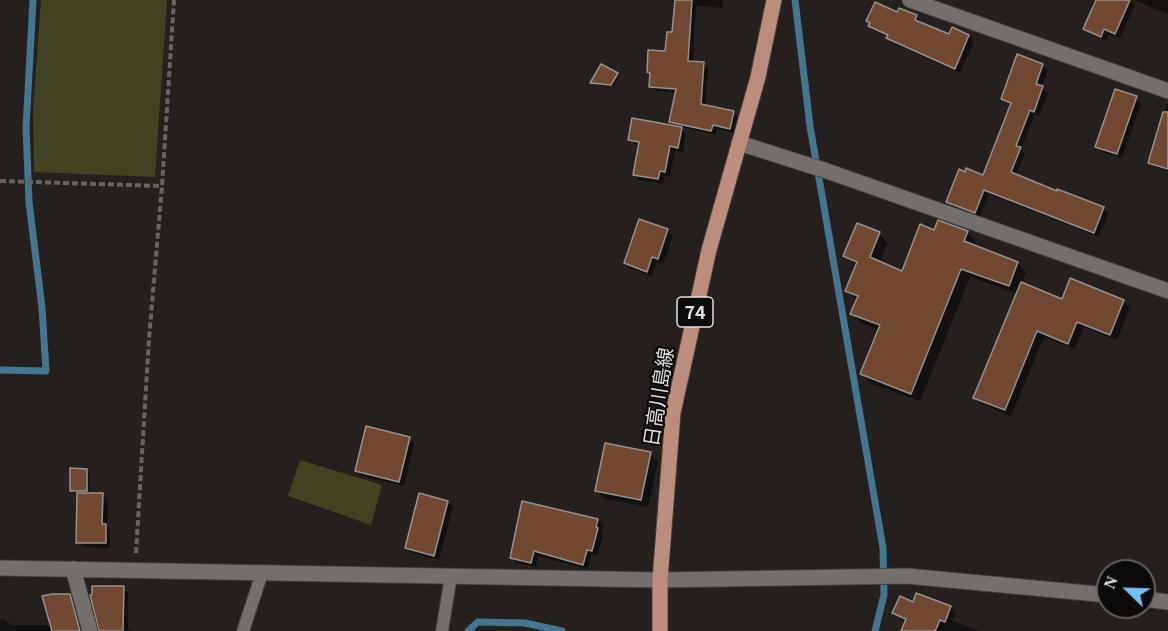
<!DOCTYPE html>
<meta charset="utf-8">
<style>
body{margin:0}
#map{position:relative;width:1168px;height:631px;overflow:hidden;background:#25201e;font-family:Georgia,serif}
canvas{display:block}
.north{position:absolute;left:1096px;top:559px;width:60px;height:60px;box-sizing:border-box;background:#0c0b0a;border:2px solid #62605e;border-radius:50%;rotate:293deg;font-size:16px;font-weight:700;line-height:24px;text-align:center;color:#e2dfdd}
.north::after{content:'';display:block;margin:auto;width:21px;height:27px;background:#71c1f5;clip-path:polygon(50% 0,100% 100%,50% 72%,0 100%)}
</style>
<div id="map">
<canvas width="1168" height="631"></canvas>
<div class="north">N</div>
</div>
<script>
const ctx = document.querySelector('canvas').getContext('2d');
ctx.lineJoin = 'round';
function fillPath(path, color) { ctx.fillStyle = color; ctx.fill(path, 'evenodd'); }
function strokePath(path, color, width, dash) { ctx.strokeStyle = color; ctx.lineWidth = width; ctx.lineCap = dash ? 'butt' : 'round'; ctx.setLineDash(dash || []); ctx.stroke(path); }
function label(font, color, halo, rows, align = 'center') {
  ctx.font = font + ' Georgia,"Noto Sans JP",serif'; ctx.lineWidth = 4.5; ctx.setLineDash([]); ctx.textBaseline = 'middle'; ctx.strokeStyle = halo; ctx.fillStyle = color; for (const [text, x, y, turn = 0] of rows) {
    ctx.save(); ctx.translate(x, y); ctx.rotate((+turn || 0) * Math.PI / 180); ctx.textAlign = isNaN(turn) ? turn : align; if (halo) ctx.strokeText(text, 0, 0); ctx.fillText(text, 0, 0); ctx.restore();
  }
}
const green = new Path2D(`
 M41,0H167L155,177L34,172L33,111Z
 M300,460L382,485L371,525L288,496Z`);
const shadow = new Path2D(`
 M675,0H723V8L696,6L693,62L703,63L708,68L705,106L733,112L738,117L734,133L717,129L716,135L680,127L686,134L683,152L675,151L670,177L665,175L663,184L639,180L634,174L640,145L635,144L630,139L677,128L671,122L677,93L656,91L651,87L652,75L648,72L667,53L673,33Z
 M1094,0H1130L1135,5L1120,38L1109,34L1106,41L1090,34L1085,29L1094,9L1091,6Z
 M1135,0H1168V14L1136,1Z
 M898,14L916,17L921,22L920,24L950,36L953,29L968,36L974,42L960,73L893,43L889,37L875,31L870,26Z
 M1042,65L1048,70L1041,88L1048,93L1039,116L1035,114L1021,150L1025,154L1016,175L1058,193L1103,208L1108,213L1099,237L989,194L980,217L952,207L947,202L983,177L1012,106L1002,99Z
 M617,74L619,76L613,86L594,85L592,83Z
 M1136,98L1141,103L1122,158L1102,152L1097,146Z
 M1167,104H1168V171L1155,167L1150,162Z
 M640,221L667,231L673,236L663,264L657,262L652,276L630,268L625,263Z
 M935,231L967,232L976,241L973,246L1018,263L1026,272L1021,284L1063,301H1123L1130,308L1117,340L1084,327L1075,349L1044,337L1011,416L982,404L975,397L1018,294L970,277L920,401L870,383L862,374L879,330L861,323L852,314L858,301L847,291L857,266L845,255L879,234L888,243L879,263L902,273Z
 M409,439L414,444L404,486L362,476L356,471Z
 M650,454L658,461L648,507L604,498L597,490Z
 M87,470L89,472V495H102L108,500L107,527L110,531V548L83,547L78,542L79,492L71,490Z
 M447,502L453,507L439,560L412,553L406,548Z
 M598,520L603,525L601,532L603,534L597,556L592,554L588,569L538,556L536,567L517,563L511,558Z
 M123,588L128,593V630L132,631H101Z
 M69,596L75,601L83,631H0V619H5L10,625H51Z
 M914,604L950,608L955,613L952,621L979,631H906V621L894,613Z`);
const stream = new Path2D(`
 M795,0L810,126L883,548L884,595L875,631
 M0,370L46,371L42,308L29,202L26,128L33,0
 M468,631L478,622L525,623L562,631`);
const building = new Path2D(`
 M675,0H692L688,61L704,62L701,104L734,111L730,129L713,125L711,131L669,122L676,89L649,87L650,73L647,72L648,50L665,51L667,32H672Z
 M1096,0H1130L1115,34L1104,29L1101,37L1083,29Z
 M875,2L897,12L899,8L917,15L915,20L949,34L952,27L969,35L955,69L886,38L888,35L868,26L870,23L866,21Z
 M1017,54L1043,64L1036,84L1043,86L1034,112L1030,110L1016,146L1021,147L1011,172L1057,191V189L1104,207L1094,233L984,190L975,213L946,202L959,169L965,172L966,168L983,175L1011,103L1001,99Z
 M601,64L618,73L611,85L590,83Z
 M1115,89L1137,96L1117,154L1095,147Z
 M1163,112H1168V169L1148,163Z
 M632,118L682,127L678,148L670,146L665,172L660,171L658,179L633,175L639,142L628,140Z
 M639,219L668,229L658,259L652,257L647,272L624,263Z
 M938,220L968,231L964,241L1018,262L1009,286L961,269L911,394L860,374L880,325L850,314L858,296L845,291L857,262L843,256L857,223L880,232L870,257L902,271L920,224L934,230Z
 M1070,278L1124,300L1110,335L1077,322L1068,344L1037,331L1005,410L973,398L1021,282L1062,299Z
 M366,426L410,437L399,482L355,471Z
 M605,443L651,452L641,500L595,491Z
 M70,468L87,469V491H70Z
 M77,493H103L102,524H106V543H76Z
 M419,493L448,501L434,556L405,548Z
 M522,501L598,519L596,527L598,528L592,551L587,550L583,565L534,551L531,563L510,558Z
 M92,586H124L123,631H99L90,595H92Z
 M916,593L951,606L945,622L940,620L935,631H901L906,619L892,613L900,596L913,602Z
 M52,594H70L80,631H52L42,596Z`);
const path = new Path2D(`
 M0,181L162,186
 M136,553L149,339L162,186L174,0`);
const lane = new Path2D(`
 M243,631L262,573
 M442,631L451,576`);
const street = new Path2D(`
 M910,0L1168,91
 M739,143L827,171L1168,291
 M0,568L660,580L907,576L1108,595
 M73,569L90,631
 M1144,599L1168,602`);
const primary = new Path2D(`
 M660,631V580L673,413L709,250L758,77L774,0`);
const shields = [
 [695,312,36]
];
const shieldNames = [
 ["74",695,312]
];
const streetNames = [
 ["日高川島線",658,397,-81]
];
fillPath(green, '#404221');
fillPath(shadow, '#0007');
strokePath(stream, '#45768f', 7);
fillPath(building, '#714832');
strokePath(building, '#96918e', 1.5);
strokePath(lane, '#413d3b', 14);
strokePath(street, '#413d3b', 17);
strokePath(primary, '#413d3b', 17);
strokePath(path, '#686361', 4, [6, 3]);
strokePath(lane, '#746f6c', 12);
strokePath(street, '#746f6c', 15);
strokePath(primary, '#bc8d7d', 15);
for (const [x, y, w] of shields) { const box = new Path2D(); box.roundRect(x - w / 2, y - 15, w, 30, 4.5); ctx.fillStyle = '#0c0b0a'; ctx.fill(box); strokePath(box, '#e2dfdd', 1.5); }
label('bold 18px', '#e2dfdd', null, shieldNames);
label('20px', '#e2dfdd', '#0c0b0a', streetNames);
</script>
